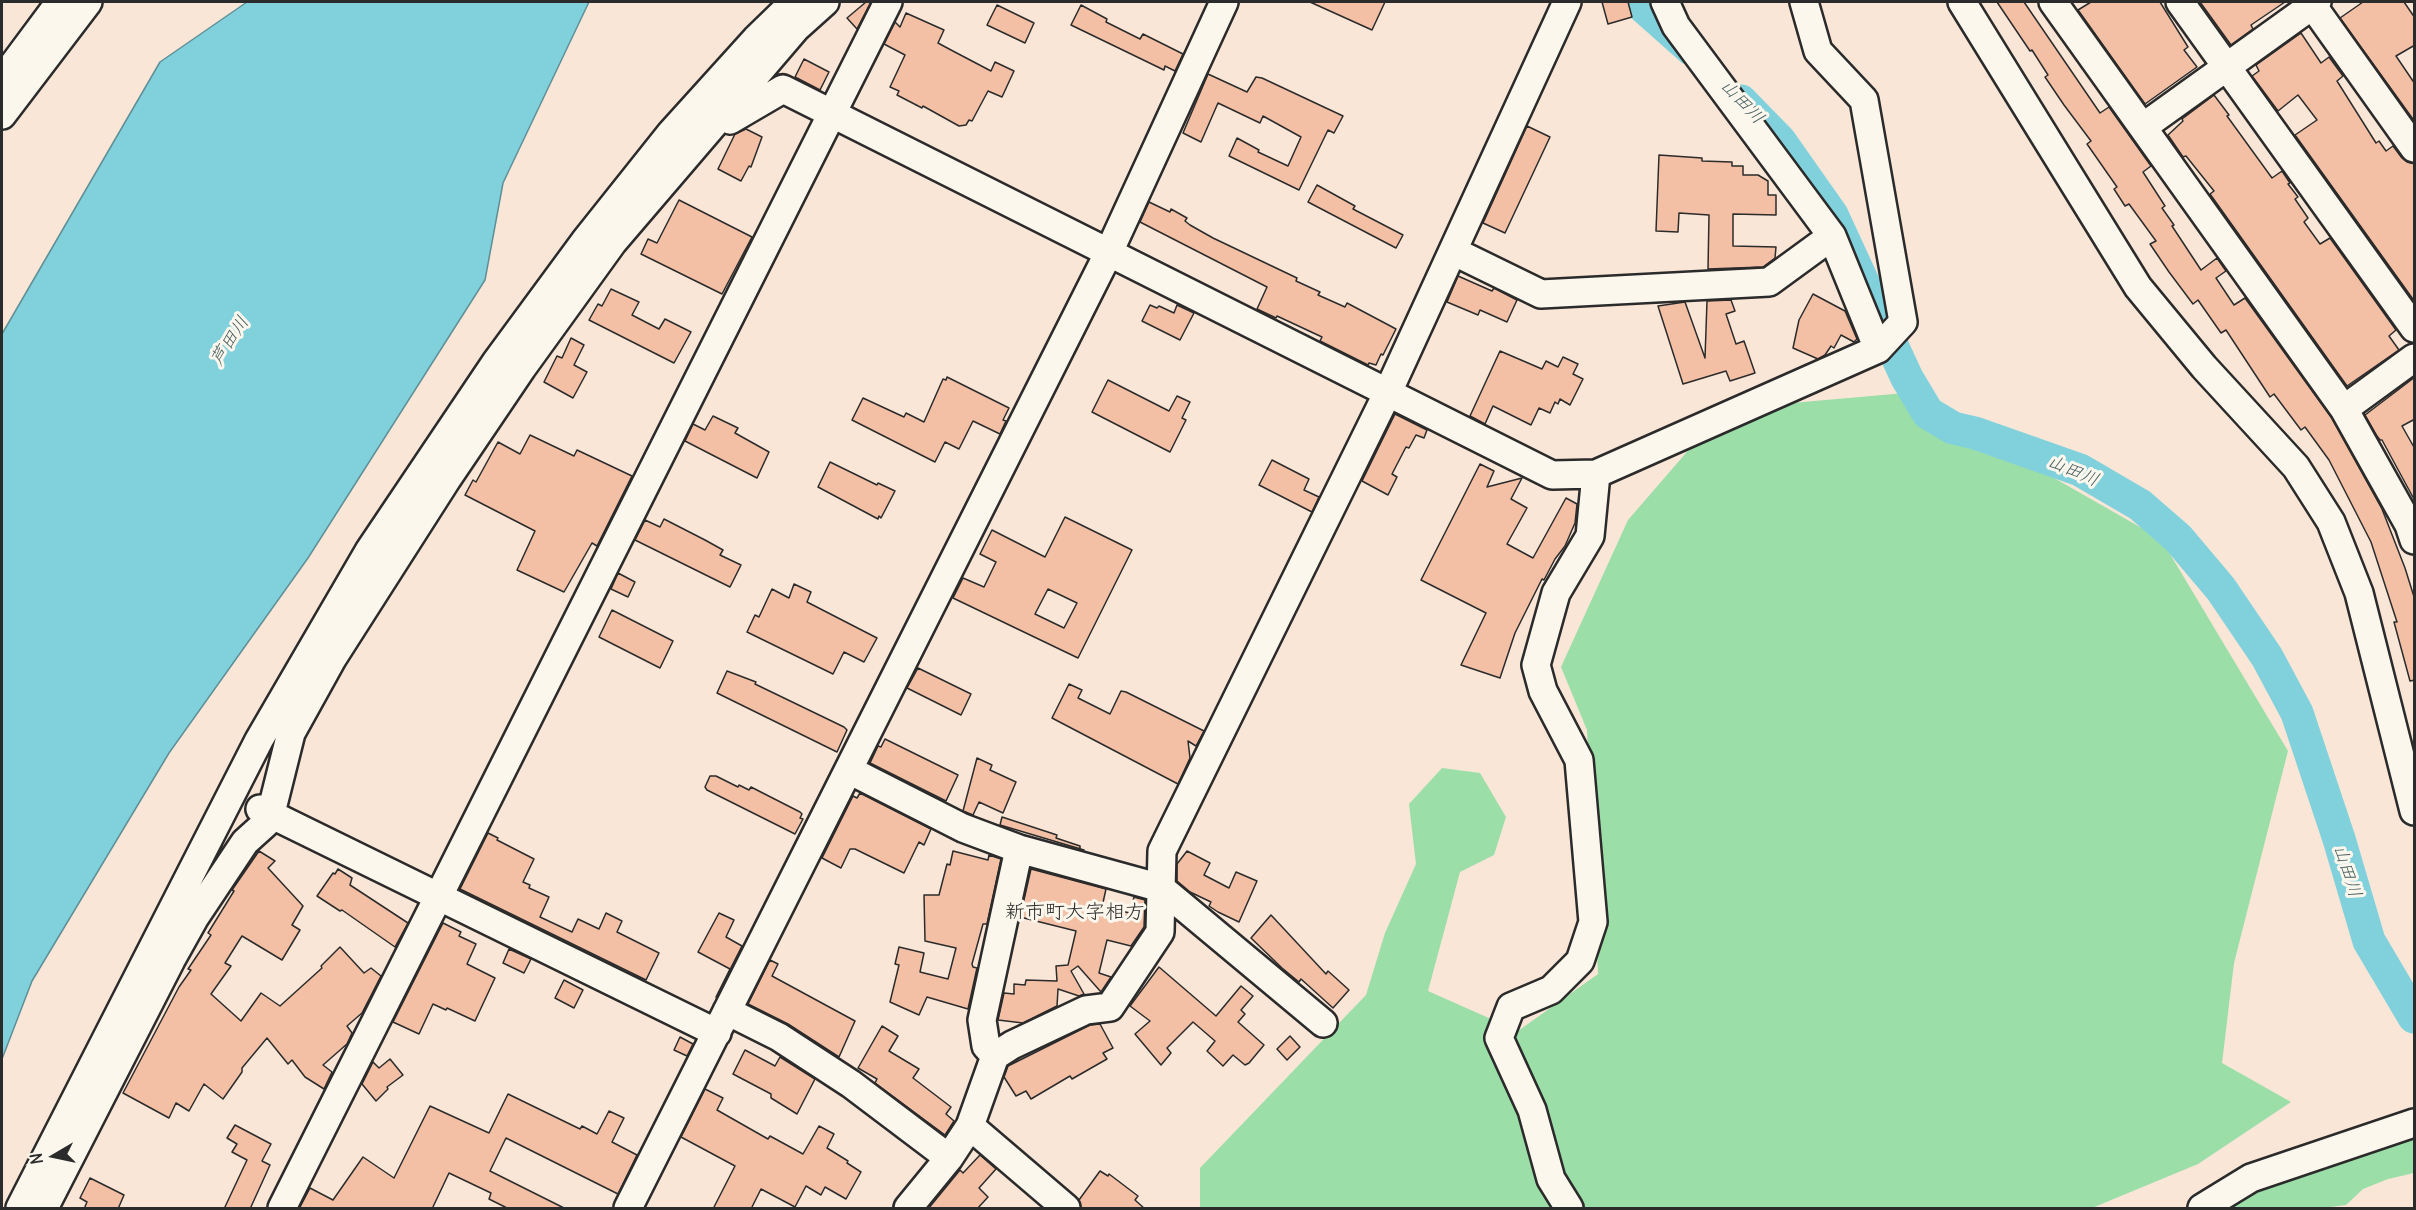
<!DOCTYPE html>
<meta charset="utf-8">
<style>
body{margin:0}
#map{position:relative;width:2416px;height:1210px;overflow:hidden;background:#f9e6d7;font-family:Delius,sans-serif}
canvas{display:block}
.frame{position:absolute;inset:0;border:3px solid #2b2b2b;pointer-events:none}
.north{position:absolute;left:24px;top:1126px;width:60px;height:60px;-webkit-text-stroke:4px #fbf7ec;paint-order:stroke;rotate:261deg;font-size:16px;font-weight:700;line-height:24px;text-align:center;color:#2b2b2b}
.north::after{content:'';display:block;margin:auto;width:21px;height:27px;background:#2b2b2b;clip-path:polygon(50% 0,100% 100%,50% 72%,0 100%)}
</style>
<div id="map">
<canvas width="2416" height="1210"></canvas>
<div class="frame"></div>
<div class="north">N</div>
</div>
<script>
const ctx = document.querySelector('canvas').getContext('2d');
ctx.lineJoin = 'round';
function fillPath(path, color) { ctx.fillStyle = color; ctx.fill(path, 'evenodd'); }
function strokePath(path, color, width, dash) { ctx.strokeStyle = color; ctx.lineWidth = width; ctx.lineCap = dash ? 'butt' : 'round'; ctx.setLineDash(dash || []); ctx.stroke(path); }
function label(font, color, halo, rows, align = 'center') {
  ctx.font = font + ' Delius,"Klee One",sans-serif'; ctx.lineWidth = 6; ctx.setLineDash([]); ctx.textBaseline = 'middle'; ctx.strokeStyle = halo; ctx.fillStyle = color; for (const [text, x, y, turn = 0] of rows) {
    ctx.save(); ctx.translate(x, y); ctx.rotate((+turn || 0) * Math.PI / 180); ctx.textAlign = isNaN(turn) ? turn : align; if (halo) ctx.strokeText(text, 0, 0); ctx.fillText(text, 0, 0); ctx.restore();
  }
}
const green = new Path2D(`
 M1905,393L2161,539L2288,751L2234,963L2222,1063L2291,1102L2198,1164L2092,1208H1200V1168L1366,995L1385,933L1416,864L1409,804L1442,768L1480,773L1506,817L1494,855L1460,872L1428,991L1518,1031L1598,974L1587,730L1561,667L1628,520L1724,409Z
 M2414,1131V1173L2388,1179L2363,1189L2346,1205L2322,1208H2221L2255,1185Z`);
const water = new Path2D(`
 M247,2H589L503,183L485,280L308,558L169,753L32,981L2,1059V334L160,62Z`);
const river = new Path2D(`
 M1638,2L1691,49
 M1741,101L1780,141L1832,215L1907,378L1928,413L1953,428L1975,433L2080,470L2140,505L2178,538L2221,589L2267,657L2297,713L2339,839L2369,941L2414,1017`);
const building = new Path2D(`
 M866,2H871L857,29L847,18Z
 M1310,2H1385L1372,30Z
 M1602,2H1628L1632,17L1608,24Z
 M1997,2H2024L2100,113L2109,107L2151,166L2143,172L2165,206L2162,208L2174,225L2172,226L2201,270L2217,258L2226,271L2216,278L2234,305L2245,298L2331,417L2382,509L2405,568L2415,600V680L2410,681L2394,622H2397L2371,542L2329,460L2305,427L2301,430L2274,394L2270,397L2226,330L2221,333L2198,300L2193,304L2169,272L2150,244L2156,241L2129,204L2125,206L2114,189L2117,187L2087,144L2091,141L2064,105L2045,77L2048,75L2032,50L2030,51Z
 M2091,2H2160L2188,47L2184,50L2197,67L2145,104L2078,10Z
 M2200,2H2285L2251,25L2253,29L2231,45Z
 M2363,2H2404L2415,18V45L2396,56L2415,84V122L2340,18Z
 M997,5L1034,23L1025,43L987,25Z
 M1081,5L1107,19L1106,22L1140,39L1143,34L1183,54L1175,71L1165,66L1164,70L1071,25Z
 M906,13L944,30L938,43L951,50L991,71L995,62L1014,71L1002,97L988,91L972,121L969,120L966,125L959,126L923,106L922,108L897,95L899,91L890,87L905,55L884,44L895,22L900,27Z
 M2301,33L2321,63L2329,57L2343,76L2337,81L2376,143L2379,141L2386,151L2393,146L2402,158L2407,162L2415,164V302L2295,135L2317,120L2298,95L2278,111L2252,76L2259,71L2256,65Z
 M804,59L829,72L820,90L795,77Z
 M1208,74L1247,92L1256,77L1262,78L1343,116L1334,133L1328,130L1299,190L1229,156L1237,138L1259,150L1258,152L1288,166L1301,137L1263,116L1260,123L1218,103L1201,142L1183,133Z
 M2214,95L2229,115L2227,116L2272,178L2282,171L2290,183L2288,184L2298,197L2295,199L2308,218L2304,222L2320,244L2330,238L2396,330L2389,336L2399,350L2347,386L2210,194L2214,191L2186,156L2183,157L2168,135L2183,121L2182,119Z
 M1527,126L1550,137L1505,233L1483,223Z
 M746,129L762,137L751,167L749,166L741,181L718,169L735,134Z
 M1659,155L1702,158V161L1732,162V166H1743V175H1758L1768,181V195H1776V215L1733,214V246L1776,247L1775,258L1763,267L1708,269L1709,215L1679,213L1678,232L1656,231Z
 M1317,185L1355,206L1353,209L1403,235L1396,248L1308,202Z
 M679,200L752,237L722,294L641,254L648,239L657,243Z
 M1149,202L1170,212L1171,209L1187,218L1185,221L1190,225L1213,238L1297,278L1296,281L1320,292L1318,295L1345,307L1347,303L1396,329L1383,355L1381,354L1376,365L1369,363L1368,365L1320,341L1322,337L1277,316L1276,318L1257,309L1267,287L1140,222Z
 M1458,276L1492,291L1494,288L1517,300L1507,322L1480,310L1478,315L1447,302Z
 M611,289L639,302L632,315L659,329L665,319L691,332L674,363L589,320L598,304L602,306Z
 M1813,294L1845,311L1857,339L1854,342L1841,335L1834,348L1831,346L1825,355L1818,359L1793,348L1799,320Z
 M1731,300L1735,311L1726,314L1736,344L1744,341L1755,373L1730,381L1726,371L1683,384L1658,306L1685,302L1705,358L1707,301Z
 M1150,305L1157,308L1159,306L1174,313L1177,305L1194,313L1180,340L1142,321Z
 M571,338L584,345L574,365L587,372L573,398L544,382L557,356L562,358Z
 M1500,351L1542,369L1546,361L1558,367L1563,357L1578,364L1573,374L1583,379L1570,405L1560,399L1558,404L1555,402L1550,413L1539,408L1531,425L1493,406L1485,424L1470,416Z
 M947,377L1009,408L1003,420L1006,421L1000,434L973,421L959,449L945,442L935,462L852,420L863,398L904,417L906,413L924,422L943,379L946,380Z
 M2415,377V419L2402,426L2415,449V501L2382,440H2380L2377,436L2365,415Z
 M1108,380L1169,411L1177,396L1190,402L1182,418L1186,420L1170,452L1092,412Z
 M1395,414L1427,430L1424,438L1416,435L1409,448L1406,447L1392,474L1397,477L1388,495L1362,481Z
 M713,416L738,428L735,433L769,452L757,478L685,441L693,424L705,430Z
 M530,435L574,456L577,450L632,476L597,546L592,543L564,592L517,570L535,531L465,495L473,480L476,482L498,442L520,454Z
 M1272,460L1309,479L1304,490L1319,497L1312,512L1259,485Z
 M830,462L877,485L878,483L895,491L881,518L879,516L878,519L818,487Z
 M1480,464L1494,471L1487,487L1522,478L1511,499L1527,508L1507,544L1533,558L1566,498L1577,504L1575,523L1565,546L1555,559L1544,580L1542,579L1515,633L1500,678L1461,665L1486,613L1421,580Z
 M1065,517L1132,550L1078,658L953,598L963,578L984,587L996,562L980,554L992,530L1045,557ZM1048,589L1077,603L1064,628L1035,614Z
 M664,519L705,540L723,550L720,555L741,565L730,587L635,540L645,520L660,527Z
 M618,573L635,582L628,597L611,589Z
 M794,584L811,592L807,602L877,638L864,662L844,652L833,674L747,632L755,615L759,617L772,589L789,598Z
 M612,610L673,641L660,668L599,637Z
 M918,668L971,694L961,715L907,688Z
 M727,671L756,682L755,684L844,727L847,730L837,752L717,693Z
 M1069,684L1082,690L1078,698L1110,714L1121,691L1126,692L1204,731L1196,746L1188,741L1190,758L1178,784L1052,718Z
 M885,739L958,775L946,801L870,763L878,746L881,747Z
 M977,758L992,765L990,770L1016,782L1003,813L979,802L973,815L963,811Z
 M710,776H716L738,787L739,785L749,790L751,787L800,812L802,814L800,818L803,819L795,834L707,790L705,787Z
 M860,793L931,829L924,845L919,842L904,873L855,849H850L841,868L822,858L853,796L857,798Z
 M1002,817L1057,835L1056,838L1080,846V849L1084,850L1000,825Z
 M488,833L498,838L497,840L534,859L523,882L530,885L529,888L549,897L540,917L572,932L578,919L599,929L606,913L622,921L617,932L659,953L646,980L460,889Z
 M259,851L275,861L268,868L303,906L292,925L300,930L282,960L242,936L225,963L231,966L211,994L241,1021L261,993L280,1006L322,968L321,966L340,947L364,973L371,968L381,976L362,1013L347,1026L352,1033L347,1044L323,1065L332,1072L324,1089L305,1077L292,1060L288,1064L267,1038L242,1068V1072L223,1099L204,1084L189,1111L176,1103L169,1118L123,1093L179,987L191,970L188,969L211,935L208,933L234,891L232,890Z
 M953,851L988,860L989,855L1001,859L987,924H983L972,964L973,967L977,968L968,1009L927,997L919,1015L890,1002L899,965L895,964L899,947L924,953L920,972L948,979L956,948L925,941L924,895H939L947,864L950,865Z
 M1187,851L1210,863L1204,875L1229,888L1236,872L1257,881L1239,922L1218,912L1209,906L1211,902L1190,892L1177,881V864Z
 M338,869L352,878L350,885L408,923L395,947L342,910L340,911L317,896L333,873L335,874Z
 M1031,869L1106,889L1102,907L1130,913L1134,897L1145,900L1144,927L1131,946L1107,940L1099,973L1111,977L1101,992L1078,966L1071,971L1084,994L1079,996L1058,989L1057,1006L1023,1023L998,1020L1004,993L1014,994V984L1025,985L1026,980L1057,981L1056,966L1068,965L1076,931L1020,917Z
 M719,913L734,920L726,937L742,946L716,997L730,969L698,952Z
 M1271,915L1326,974L1328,971L1349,990L1333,1008L1301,979L1299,982L1282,968L1251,938Z
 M443,923L461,932L459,936L476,944L467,964L495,978L475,1021L447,1008L446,1010L433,1004L419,1034L393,1022Z
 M509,949L531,959L524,973L503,963Z
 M770,960L778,964L772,976L855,1021L839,1057L788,1024L748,1004Z
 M1159,967L1216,1016L1241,986L1253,996L1241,1010L1245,1014L1238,1022L1264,1045L1249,1063L1245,1065L1233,1055L1223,1066L1207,1051L1215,1041L1193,1022L1167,1048L1171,1053L1161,1065L1135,1034L1150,1021L1130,1006Z
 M564,980L583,990L574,1008L555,998Z
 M1100,1024L1113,1048L1103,1053L1107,1059L1072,1079L1070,1076L1031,1099L1026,1091L1016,1096L1004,1077L1008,1066L1090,1025Z
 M882,1026L898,1036L889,1051L919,1069L913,1078L951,1107L946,1114L954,1121L945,1135L875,1083L877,1079L858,1068Z
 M1290,1036L1300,1047L1287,1060L1277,1049Z
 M680,1037L693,1044L687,1056L674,1050Z
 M745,1050L775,1066L780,1057L815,1079L797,1114L771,1098V1094L733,1074Z
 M390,1059L403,1075L387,1087L388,1089L376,1101L362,1084L373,1062L379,1068Z
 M705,1089L723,1098L717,1110L768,1139L770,1136L803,1154L819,1126L834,1134L827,1148L848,1161L847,1163L861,1172L846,1199L825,1187L821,1195L806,1186L795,1207L761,1189L751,1209H713L735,1166L681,1137Z
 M508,1094L580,1129L582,1126L597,1134L609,1111L624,1118L612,1142L637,1155L618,1194L506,1138L490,1171L566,1209H509L489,1199L491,1193L449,1173L432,1209H299L310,1188L333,1200L363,1157L394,1178L430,1106L489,1133Z
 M235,1125L271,1144L262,1161L270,1165L250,1209H224L247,1160L232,1152L237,1144L227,1138Z
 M980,1155L996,1169L979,1188L988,1197L977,1209H928L960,1170L963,1173Z
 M1100,1171L1108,1176L1109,1174L1138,1196L1135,1200L1145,1209H1081L1079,1200Z
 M90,1178L124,1195L118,1209H84L87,1202L80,1198Z`);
const minor = new Path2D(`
 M1665,2L1676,26L1832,236L1878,349
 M1962,2L2138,287L2204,367L2296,467L2331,522L2359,593L2414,811
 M2053,2L2344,409L2409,525L2414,540
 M2180,2L2414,328
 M2310,2L2414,148
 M2,80L60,2
 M722,114L730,120L783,89L1552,475L1596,474L1878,349L1903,322L1864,100L1818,51L1804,2
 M2,115L88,2
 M2143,127L2317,2
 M1453,251L1541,294L1769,282L1832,236
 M2344,409L2414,358
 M849,770L963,828L1019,849L1161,888L1323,1023
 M260,809L717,1033
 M727,1011L779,1037L851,1084L949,1158
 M995,1056L986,1046L982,1020L1019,849
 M970,1126L1066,1208
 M20,1208L259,740L369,551L496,362L585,241L671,133L756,39L794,2
 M44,1208L171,960L195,917L245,842L265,824L271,813L291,733L332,659L447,479L522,368L613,242L796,28L825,2
 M282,1208L888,2
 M628,1208L1109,252L1224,2
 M908,1208L949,1158L970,1126L995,1056L1012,1045L1086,1010L1110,1007L1160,932L1162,851L1388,392L1567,2
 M1569,1208L1551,1179L1532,1110L1499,1038L1511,1007L1551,990L1580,961L1593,922L1579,760L1543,691L1536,665L1556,593L1590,536L1596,474
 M2202,1208L2251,1178L2414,1123`);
const waterNames = [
 ["山田川",1742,102,46],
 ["芦田川",230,341,-57],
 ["山田川",2073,471,23],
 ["山田川",2347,871,72]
];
const quarterNames = [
 ["新市町大字相方",1075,912]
];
fillPath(green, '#9bdea8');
fillPath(water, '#81d1dd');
strokePath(water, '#5f8f96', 1.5);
strokePath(river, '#81d1dd', 33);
fillPath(building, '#f3c0a5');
strokePath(building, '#2b2b2b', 1.5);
strokePath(minor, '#2b2b2b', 32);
strokePath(minor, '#fbf7ec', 27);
label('italic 18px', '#455d60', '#fbf7ec', waterNames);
label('20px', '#2b2b2b', '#fbf7ec', quarterNames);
</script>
